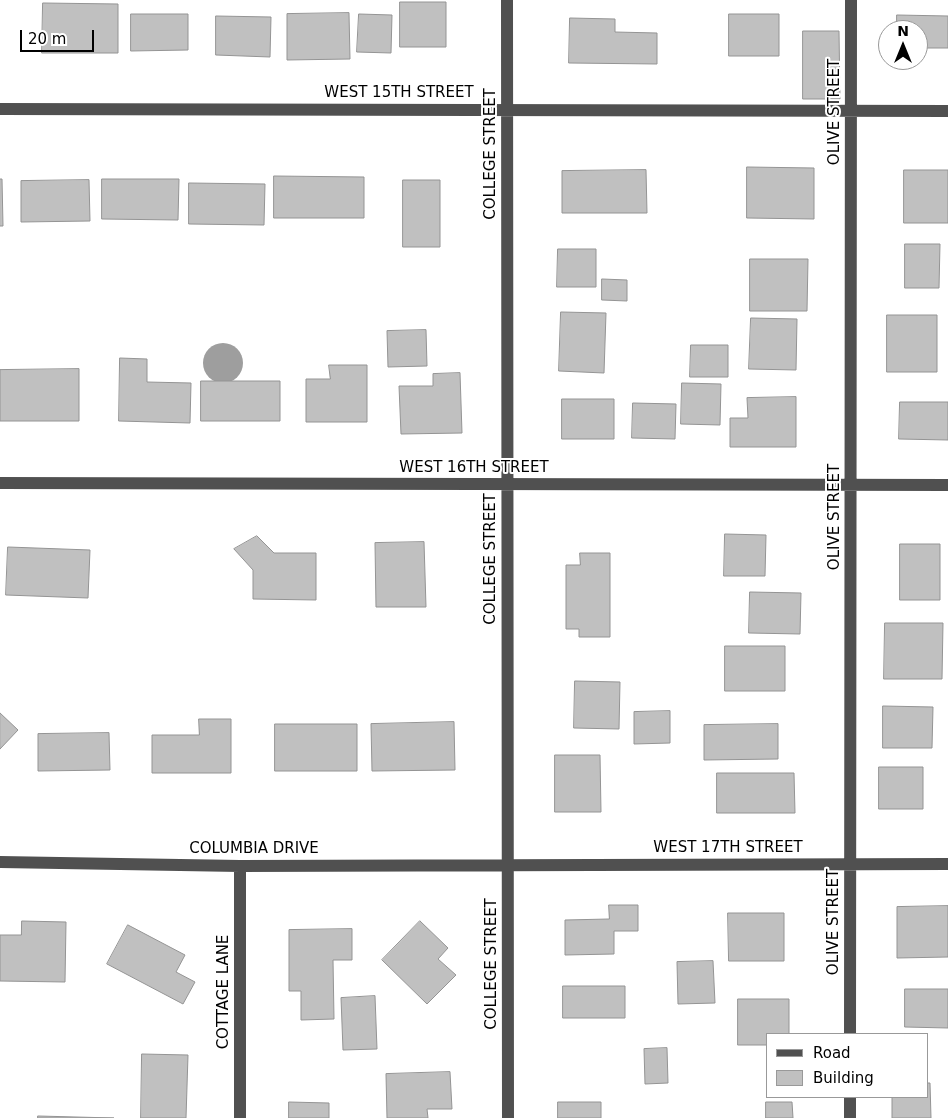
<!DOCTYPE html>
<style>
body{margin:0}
#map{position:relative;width:948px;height:1118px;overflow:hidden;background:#fff;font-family:"DejaVu Sans",sans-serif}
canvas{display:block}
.legend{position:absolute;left:766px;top:1033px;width:162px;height:65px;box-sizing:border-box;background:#fff;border:1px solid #999;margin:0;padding:6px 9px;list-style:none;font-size:15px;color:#000}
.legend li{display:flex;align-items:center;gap:10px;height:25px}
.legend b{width:25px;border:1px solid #999}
.north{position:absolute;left:878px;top:20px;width:50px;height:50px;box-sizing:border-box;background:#fff;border:1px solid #999;border-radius:50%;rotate:0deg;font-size:14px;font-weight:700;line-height:20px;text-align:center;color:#000}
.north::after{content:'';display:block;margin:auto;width:18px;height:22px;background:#000;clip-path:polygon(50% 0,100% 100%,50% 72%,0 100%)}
.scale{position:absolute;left:20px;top:30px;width:74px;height:22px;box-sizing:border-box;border:2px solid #000;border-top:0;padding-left:6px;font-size:15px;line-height:18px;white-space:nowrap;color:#000;-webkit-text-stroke:4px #fff;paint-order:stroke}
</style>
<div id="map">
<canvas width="948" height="1118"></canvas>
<ul class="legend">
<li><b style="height:6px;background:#505050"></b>Road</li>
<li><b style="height:14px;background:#c0c0c0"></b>Building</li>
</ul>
<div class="north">N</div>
<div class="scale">20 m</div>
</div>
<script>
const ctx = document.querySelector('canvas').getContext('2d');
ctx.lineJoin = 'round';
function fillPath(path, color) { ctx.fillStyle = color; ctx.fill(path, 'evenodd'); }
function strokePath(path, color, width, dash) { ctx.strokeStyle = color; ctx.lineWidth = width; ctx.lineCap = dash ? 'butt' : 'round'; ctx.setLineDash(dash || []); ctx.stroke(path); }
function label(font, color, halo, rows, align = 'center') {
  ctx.font = font + ' "DejaVu Sans",sans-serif'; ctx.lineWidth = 4; ctx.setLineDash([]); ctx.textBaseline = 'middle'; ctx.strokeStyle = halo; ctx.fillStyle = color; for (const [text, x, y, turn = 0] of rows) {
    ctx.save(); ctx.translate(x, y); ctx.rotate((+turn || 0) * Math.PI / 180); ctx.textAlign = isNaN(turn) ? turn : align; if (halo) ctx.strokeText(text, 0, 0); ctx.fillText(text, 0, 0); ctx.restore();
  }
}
const water = new Path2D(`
 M203 363a20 20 0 1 1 40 0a20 20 0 1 1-40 0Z`);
const building = new Path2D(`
 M400,2H446V47H400Z
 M43,3L118,4V53H42Z
 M349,13L350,59L287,60V14Z
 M131,14H188V50L131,51Z
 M359,14L392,15L391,53L357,52Z
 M729,14H779V56H729Z
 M897,15L948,16V48H918V30H897Z
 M216,16L271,17L270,57L216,55Z
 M570,18L615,19V32L657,33V64L569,63Z
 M803,31H839L840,99H803Z
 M747,167L814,168V219L747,218Z
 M646,170L647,213H562V171Z
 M904,170H948V223H904Z
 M274,176L364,177V218H274Z
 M0,179H2L3,226H0Z
 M102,179H179L178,220L102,219Z
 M89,180L90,221L21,222V181Z
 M403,180H440V247H403Z
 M189,183L265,184L264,225L189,224Z
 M905,244H940L939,288H905Z
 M558,249H596V287H557Z
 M750,259H808L807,311H750Z
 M602,279L627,280V301L602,300Z
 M561,312L606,313L604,373L559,371Z
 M887,315H937V372H887Z
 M751,318L797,319L796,370L749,369Z
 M426,330L427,366L388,367L387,331Z
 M691,345H728V377H690Z
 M120,358L147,359V382L191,383L190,423L119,421Z
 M329,365H367V422H306V379H330Z
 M79,369V421H0V370Z
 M460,373L462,433L401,434L399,386H433V374Z
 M201,381H280V421H201Z
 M682,383L721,384L720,425L681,424Z
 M796,397V447H730V418H748L747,398Z
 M562,399H614V439H562Z
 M900,402H948V440L899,439Z
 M633,403L676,404L675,439L632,438Z
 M725,534L766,535L765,576H724Z
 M257,536L274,553H316V600L253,599V570L234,549Z
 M424,542L426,607H376L375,543Z
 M900,544H940V600H900Z
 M8,547L90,550L88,598L6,595Z
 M580,553H610V637H579V629H566V565H580Z
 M750,592L801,593L800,634L749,633Z
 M885,623H943L942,679H884Z
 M725,646H785V691H725Z
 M575,681L620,682L619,729L574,728Z
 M883,706L933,707L932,748H883Z
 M670,711V743L634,744V712Z
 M0,713L18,730L0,749Z
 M199,719H231V773H152V735H199Z
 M454,722L455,770L372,771L371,724Z
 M275,724H357V771H275Z
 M778,724V759L704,760V725Z
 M109,733L110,770L38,771V734Z
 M555,755H600L601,812H555Z
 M879,767H923V809H879Z
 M717,773H794L795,813H717Z
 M609,905H638V931H614V954L565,955V920L609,919Z
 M948,906V957L897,958V907Z
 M728,913H784V961H729Z
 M22,921L66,922L65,982L0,981V935H21Z
 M420,921L448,948L438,959L456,975L427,1004L382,960Z
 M128,925L185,955L176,972L195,982L183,1004L107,964Z
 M352,929V960H333L334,1019L301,1020V991H289V930Z
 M713,961L715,1003L678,1004L677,962Z
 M563,986H625V1018H563Z
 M905,989H948V1028L905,1027Z
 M375,996L377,1049L343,1050L341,998Z
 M738,999H789V1034H767V1045H738Z
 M667,1048L668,1083L645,1084L644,1049Z
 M142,1054L188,1055L186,1118H141Z
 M450,1072L452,1109H427L428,1118H387L386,1074Z
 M927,1083H930L931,1118H892V1097H927Z
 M289,1102L329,1103V1118H289Z
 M558,1102H601V1118H558Z
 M766,1102H792L793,1118H766Z
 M38,1116L114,1118H38Z`);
const minor = new Path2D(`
 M507,0L508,1118
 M0,109L948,111
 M0,483L948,485
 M0,862L240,866L948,864
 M240,866V1118
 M850,1034L851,0
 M850,1118V1097`);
const streetNames = [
 ["WEST 15TH STREET",399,93],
 ["OLIVE STREET",835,112,-90],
 ["COLLEGE STREET",491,154,-90],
 ["WEST 16TH STREET",474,468],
 ["OLIVE STREET",835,517,-90],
 ["COLLEGE STREET",491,559,-90],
 ["WEST 17TH STREET",728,848],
 ["COLUMBIA DRIVE",254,849],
 ["OLIVE STREET",834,922,-90],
 ["COLLEGE STREET",492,964,-90],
 ["COTTAGE LANE",224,992,-90]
];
fillPath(water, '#9e9e9e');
fillPath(building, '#c0c0c0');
strokePath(building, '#949494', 1);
strokePath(minor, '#505050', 12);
label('15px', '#000', '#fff', streetNames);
</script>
